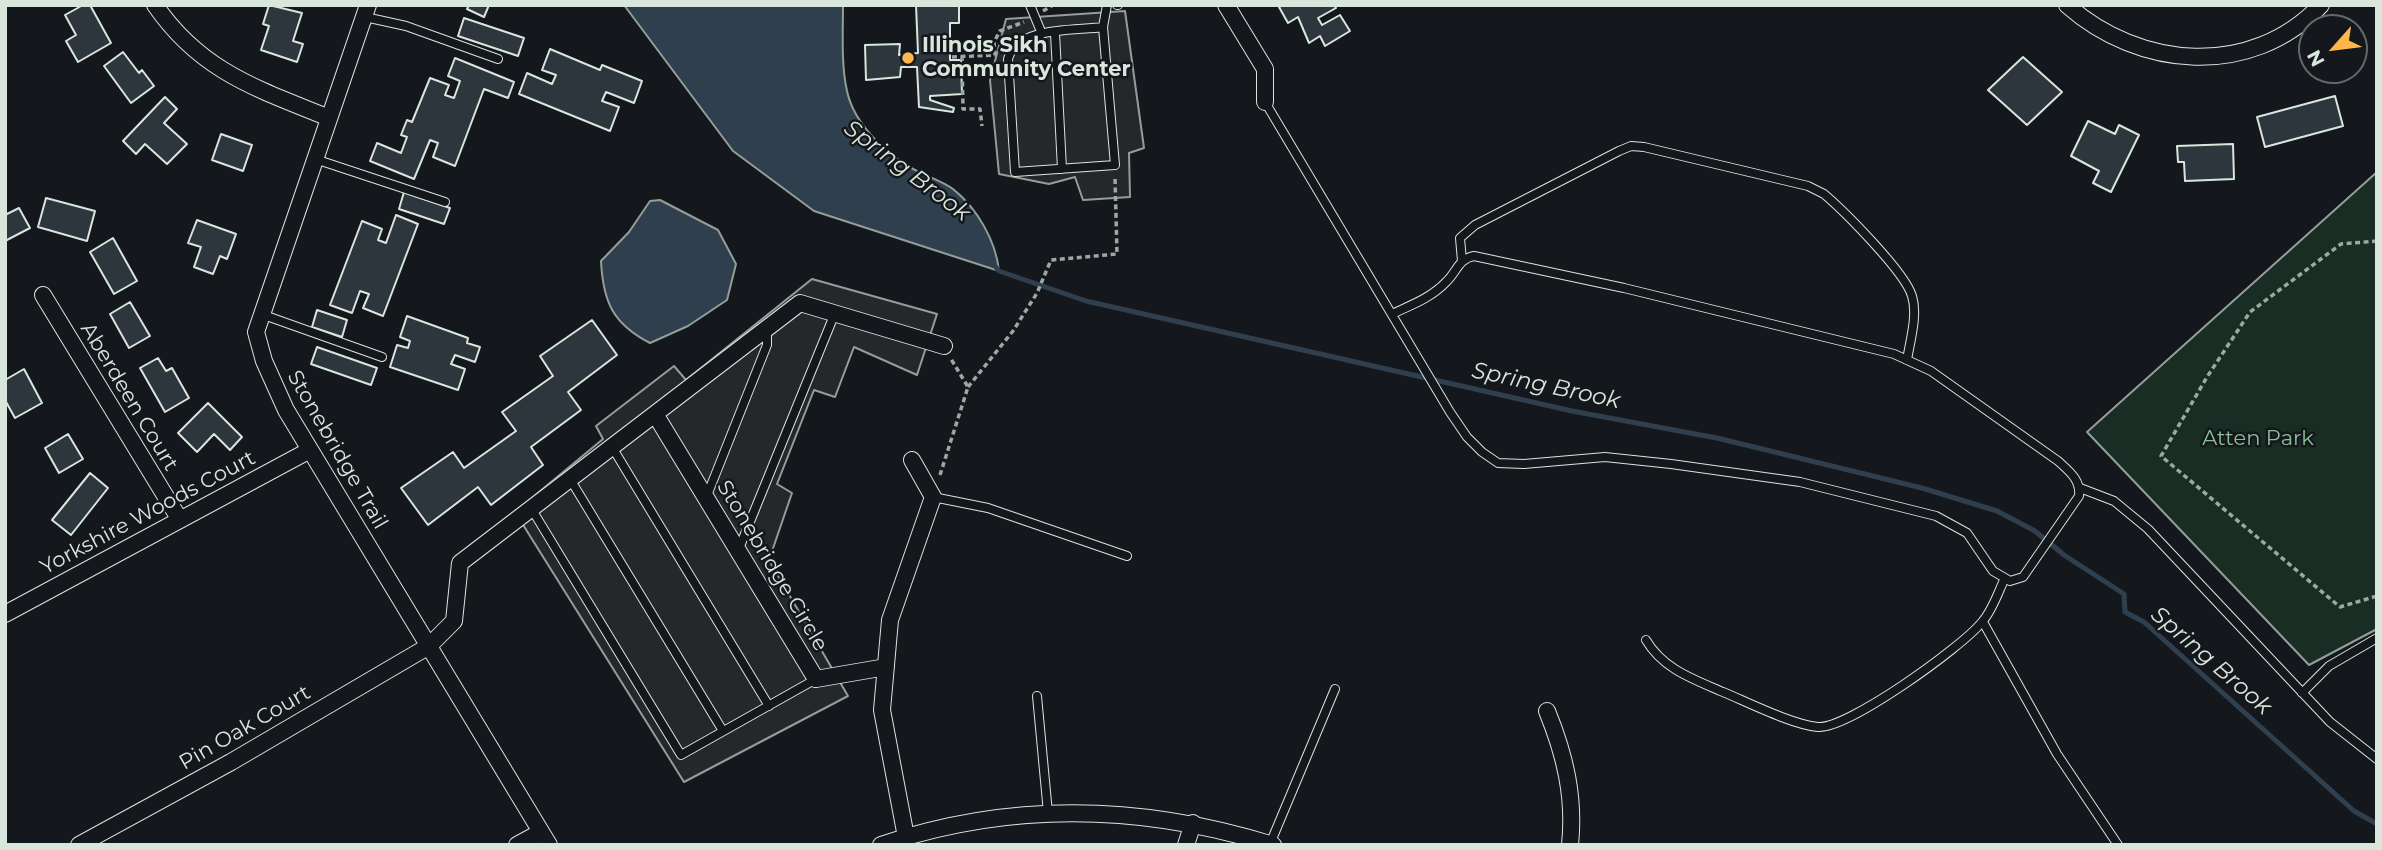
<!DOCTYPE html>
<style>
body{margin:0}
#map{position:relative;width:2382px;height:850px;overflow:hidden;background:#14181c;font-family:Montserrat,sans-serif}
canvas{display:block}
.frame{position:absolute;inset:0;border:7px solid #d8e6dc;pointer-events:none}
.north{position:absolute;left:2298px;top:14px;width:70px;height:70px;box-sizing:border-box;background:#14181c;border:2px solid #626a69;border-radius:50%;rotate:242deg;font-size:19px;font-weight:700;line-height:28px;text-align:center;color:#d8e6dc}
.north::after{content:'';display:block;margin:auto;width:24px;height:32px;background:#ffb74d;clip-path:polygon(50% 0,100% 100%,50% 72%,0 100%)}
</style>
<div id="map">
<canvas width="2382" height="850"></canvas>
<div class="frame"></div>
<div class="north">N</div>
</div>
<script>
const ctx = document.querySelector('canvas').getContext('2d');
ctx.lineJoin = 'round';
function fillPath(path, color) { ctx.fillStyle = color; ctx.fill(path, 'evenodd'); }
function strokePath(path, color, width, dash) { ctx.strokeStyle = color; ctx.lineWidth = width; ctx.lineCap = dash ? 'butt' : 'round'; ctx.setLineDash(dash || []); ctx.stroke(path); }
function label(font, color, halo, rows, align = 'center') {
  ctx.font = font + ' Montserrat,sans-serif'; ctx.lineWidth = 5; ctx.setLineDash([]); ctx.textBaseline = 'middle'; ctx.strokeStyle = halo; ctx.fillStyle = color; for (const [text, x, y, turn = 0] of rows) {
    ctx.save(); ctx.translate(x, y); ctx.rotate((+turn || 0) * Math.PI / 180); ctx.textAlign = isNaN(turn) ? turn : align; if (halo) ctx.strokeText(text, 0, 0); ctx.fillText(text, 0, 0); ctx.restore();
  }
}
const green = new Path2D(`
 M2377,172V629L2309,665L2087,432Z`);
const parking = new Path2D(`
 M1125,11L1144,148L1129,153L1130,197L1083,200L1075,177L1049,184L999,174L990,80L1006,19Z
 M812,279L937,314L917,375L854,347L835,397L814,390L777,484L792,493L769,560L848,696L684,782L515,512L603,439L596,426L674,366L686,380Z`);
const water = new Path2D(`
 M624,5H843C843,32 841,65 847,91C854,124 886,154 915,170C926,176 942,181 953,189C977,208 996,241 999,271L814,211L733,151Z
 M660,200L718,230L736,264L727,300L688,326L650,343C613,324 603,302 601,261L629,232L650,201Z`);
const stream = new Path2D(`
 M995,266L999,271L1086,301L1126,310L1572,411L1717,438L1922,488L1997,511L2035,531L2064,555L2124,594L2125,612L2144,622L2354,811L2377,824`);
const building = new Path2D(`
 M83,5H90L111,43L78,62L66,41L76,35L65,15Z
 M269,5L302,13L293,41L303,44L297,62L261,50L269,26L263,24Z
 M469,5H489L484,17L467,9Z
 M916,5H959V23H950V60H961L962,94L930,96V100L954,108L953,112L919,107L917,67H901L900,77L866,80L865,45L900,44L899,55L918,53Z
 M1283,5H1334L1336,8L1318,18L1322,25L1340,15L1350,31L1325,46L1320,36L1309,43L1298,17L1288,23L1279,7Z
 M464,18L524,38L518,56L458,36Z
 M550,49L600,70L602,65L642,81L634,103L606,92L602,101L619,107L610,131L519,94L527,73L552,84L556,75L542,70Z
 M123,52L139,73L142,70L154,86L131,103L104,66Z
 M2023,57L2062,92L2027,125L1988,90Z
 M455,58L514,82L508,98L484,89L455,166L433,157L438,143L430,140L414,179L370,161L377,143L401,153L407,137L401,135L407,120L412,122L430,78L449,85L445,95L454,98L460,81L448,76Z
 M2335,96L2343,126L2265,147L2257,117Z
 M165,97L177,109L164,123L187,144L167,164L145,144L136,154L123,141Z
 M2088,121L2115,134L2119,125L2139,135L2111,192L2093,183L2099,171L2071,156Z
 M221,134L252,145L243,171L212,160Z
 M2233,144L2234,179L2185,181L2184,162H2178L2177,146Z
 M404,192L450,208L444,224L399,209Z
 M46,198L95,211L87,241L38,227Z
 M19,208L30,228L5,241V215Z
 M396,215L418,224L383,316L363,308L369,294L360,291L352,313L330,305L362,221L382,229L378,240L386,243Z
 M197,220L236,234L227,259L220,256L213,274L194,267L201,247L188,243Z
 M113,238L137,281L114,294L90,252Z
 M130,302L150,336L129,348L110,314Z
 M317,310L347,320L342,337L312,327Z
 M407,316L468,338L467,343L480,347L475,362L455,355L451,364L465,369L458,390L390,367L397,345L408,348L410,341L400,337Z
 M592,320L617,355L568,392L581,410L531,447L543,465L491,505L478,487L428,525L401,488L453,452L464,468L516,431L502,412L553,376L540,356Z
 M317,347L377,368L371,385L311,364Z
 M158,358L166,371L172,368L189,398L165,412L140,368Z
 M24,369L42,403L15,418L5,400V380Z
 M208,403L242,437L230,450L214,434L197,452L178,433Z
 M68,434L83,459L59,473L45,448Z
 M90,473L108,488L71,535L52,520Z`);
const path = new Path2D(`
 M1043,11L1053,5
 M962,56L963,109H980L982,126
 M952,57L995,55L994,42L1000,31L1024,22
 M2377,241L2341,244L2250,312L2207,377L2161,456L2340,607L2377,596
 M968,387L1013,331L1037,293L1051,260L1117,254L1115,178
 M940,475L968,387L951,359`);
const service = new Path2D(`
 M1030,5L1042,34
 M1117,5H1118
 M365,17L406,26L498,59
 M1103,27C1075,31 1017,26 1008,59L1015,172L1115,165L1103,27L1107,5
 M1055,33L1062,169
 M1265,102L1450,412L1467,437L1482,452L1498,463L1524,464L1605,457L1671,464L1800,482L1936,516L1967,533L1993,571L2010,581L2023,577L2079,496C2081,480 2069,471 2058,461L1931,371L1894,354L1624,288L1474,256C1458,259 1457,272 1446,282C1431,298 1411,305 1392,314
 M315,159L445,202
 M1462,261L1460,238L1475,225L1619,151L1631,146L1644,147L1808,186L1824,194C1844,211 1905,272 1912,296C1918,315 1910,341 1907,360
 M261,314L382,357
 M612,447L769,706
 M570,479L723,731
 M2080,488L2114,501L2148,529L2330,722L2377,759
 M933,497L988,508L1127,556
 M706,498L767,345V329
 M531,508L681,755L816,679
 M738,551L835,313
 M1983,622L2057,754L2118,845
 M1646,640C1663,669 1693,679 1723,692C1747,702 1793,725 1818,727C1848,729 1962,647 1982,622C1992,611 1998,593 2004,580
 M2302,693L2329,666L2377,638
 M1037,696L1048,813
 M1270,844L1335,689`);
const minor = new Path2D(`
 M155,5C201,72 258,89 329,118
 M368,5L256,332L264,361L286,410L549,845
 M1226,5L1265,69V102
 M2067,5C2139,69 2251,79 2321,5
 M43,295L180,520
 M655,414L816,679L886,667
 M5,614L310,450
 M1547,711C1565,755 1575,797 1570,845
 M906,837L882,710L890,620L933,497L912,460
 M79,845L231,762L429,646L454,621L460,563L800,303L944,346
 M517,845L541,832
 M881,845C1011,801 1144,805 1273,845
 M1186,845L1193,823`);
const markers = [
 [908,58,7,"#ffb74d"]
];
const poiNames = [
 ["Illinois Sikh",922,46],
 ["Community Center",922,70]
];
const streetNames = [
 ["Aberdeen Court",129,397,59],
 ["Stonebridge Trail",337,450,60],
 ["Yorkshire Woods Court",148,513,-28],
 ["Stonebridge Circle",772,566,59],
 ["Pin Oak Court",245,728,-30]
];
const parkNames = [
 ["Atten Park",2258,439]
];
const waterNames = [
 ["Spring Brook",907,171,37],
 ["Spring Brook",1546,386,12],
 ["Spring Brook",2211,661,41]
];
fillPath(green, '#1a2d24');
strokePath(green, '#939e99', 2);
fillPath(parking, '#24282b');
strokePath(parking, '#939e99', 2);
fillPath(water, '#2f3f4d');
strokePath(water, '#939e99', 2);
strokePath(stream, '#2f3f4d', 5);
fillPath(building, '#2c363c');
strokePath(building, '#d8e6dc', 2);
strokePath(service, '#d8e6dc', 10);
strokePath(minor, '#d8e6dc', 18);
strokePath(path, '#9da8a2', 3.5, [5, 3.5]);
strokePath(service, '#14181c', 8);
strokePath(minor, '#14181c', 16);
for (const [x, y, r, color] of markers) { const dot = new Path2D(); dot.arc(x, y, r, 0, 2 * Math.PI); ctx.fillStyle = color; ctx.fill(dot); strokePath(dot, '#14181c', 2.5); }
label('bold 21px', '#d8e6dc', '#14181c', poiNames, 'left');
label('21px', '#d8e6dc', '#14181c', streetNames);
label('21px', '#8ac095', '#14181c', parkNames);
label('italic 23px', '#d8e6dc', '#14181c', waterNames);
</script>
